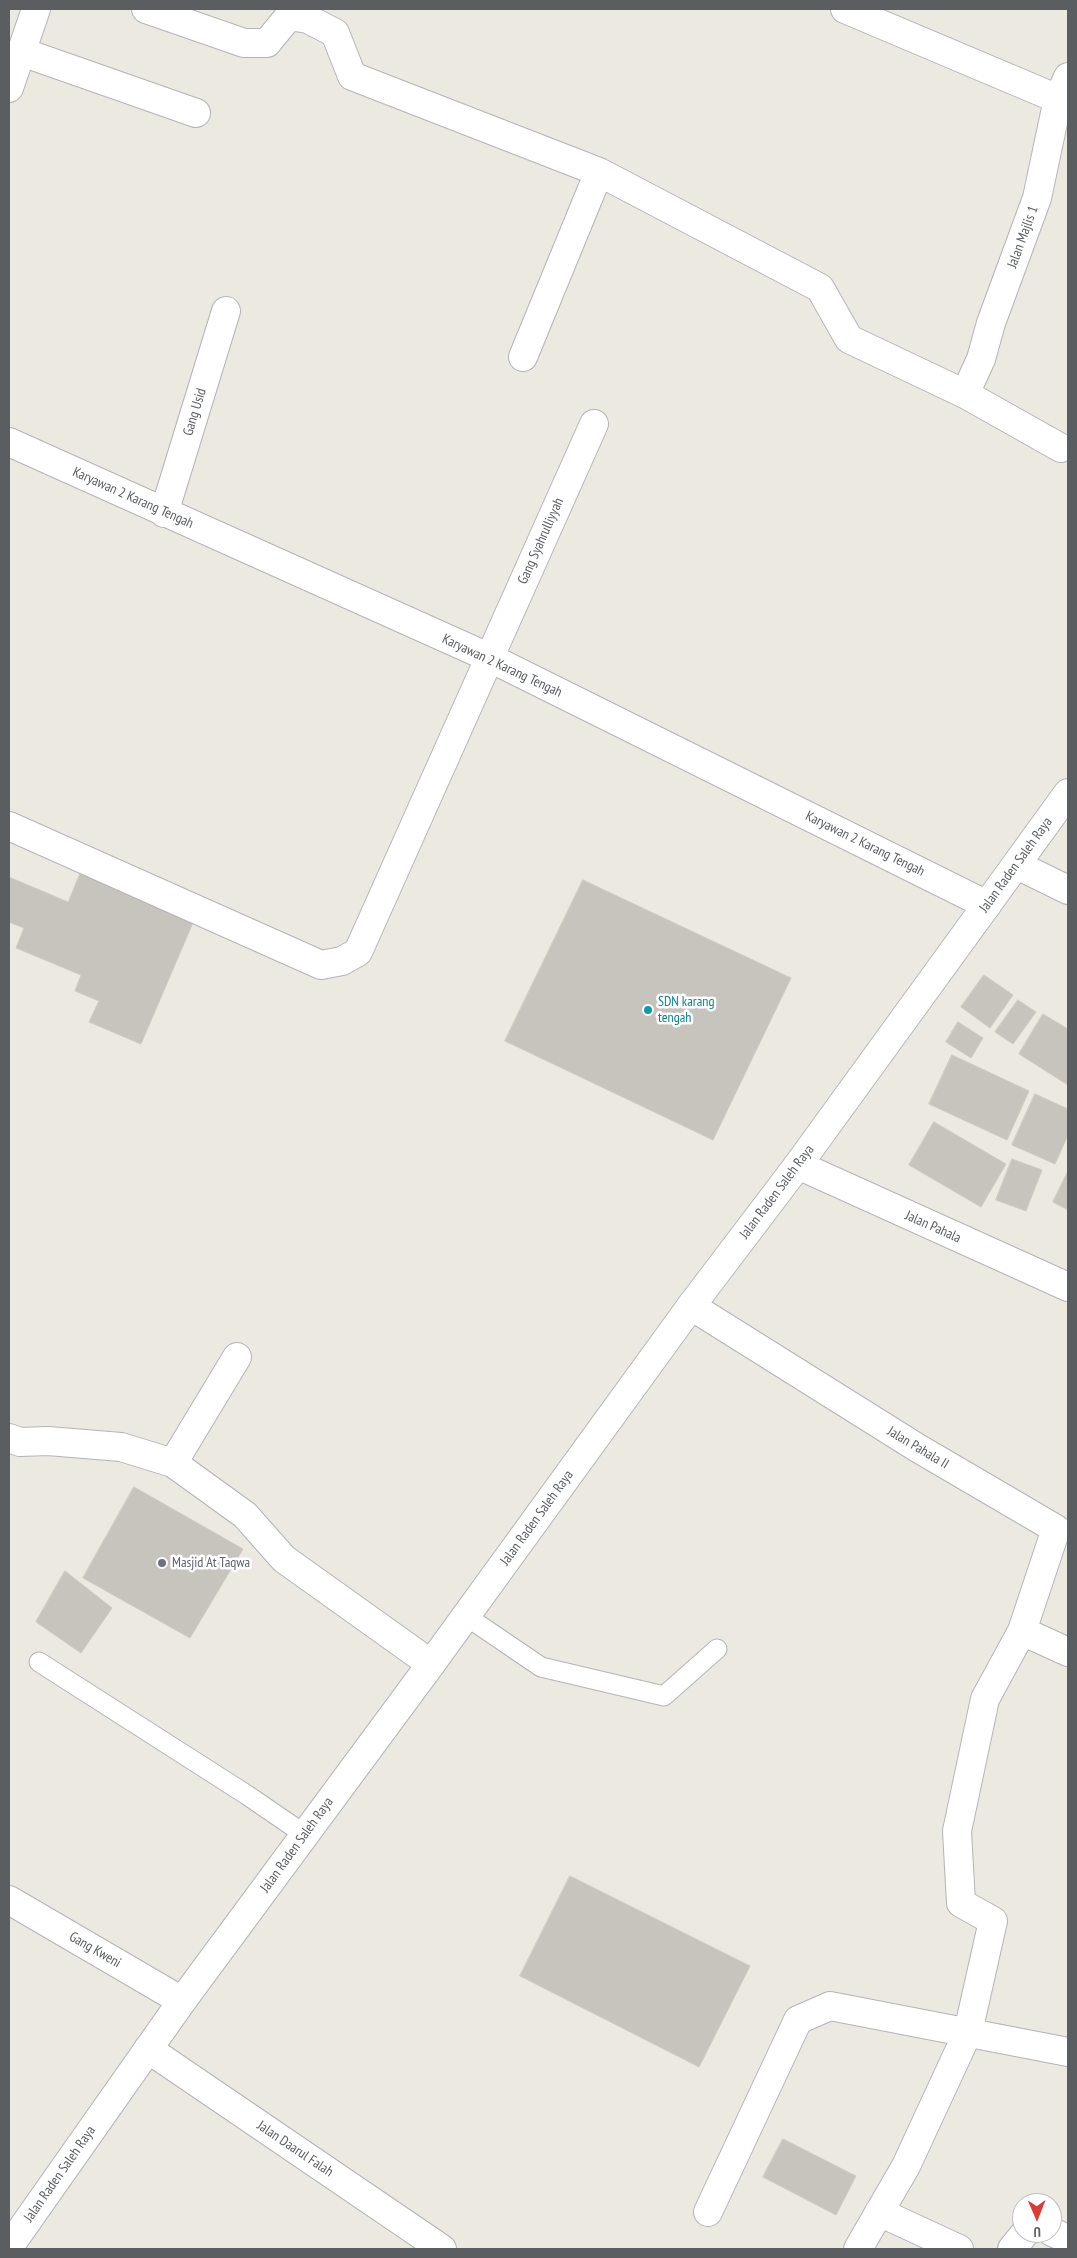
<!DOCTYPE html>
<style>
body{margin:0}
#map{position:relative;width:1077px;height:2258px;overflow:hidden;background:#ece9e1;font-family:"PT Sans Narrow",sans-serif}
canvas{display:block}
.frame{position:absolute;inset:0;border:10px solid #5a5e61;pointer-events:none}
.north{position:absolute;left:1012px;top:2193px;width:50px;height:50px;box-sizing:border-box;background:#fff;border:1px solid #bdbfc0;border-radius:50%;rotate:179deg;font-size:14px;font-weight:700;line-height:20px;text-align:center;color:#5a5e61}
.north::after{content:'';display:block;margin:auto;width:18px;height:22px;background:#dd3b36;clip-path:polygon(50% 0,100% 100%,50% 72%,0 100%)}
</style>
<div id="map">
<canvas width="1077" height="2258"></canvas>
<div class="frame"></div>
<div class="north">U</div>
</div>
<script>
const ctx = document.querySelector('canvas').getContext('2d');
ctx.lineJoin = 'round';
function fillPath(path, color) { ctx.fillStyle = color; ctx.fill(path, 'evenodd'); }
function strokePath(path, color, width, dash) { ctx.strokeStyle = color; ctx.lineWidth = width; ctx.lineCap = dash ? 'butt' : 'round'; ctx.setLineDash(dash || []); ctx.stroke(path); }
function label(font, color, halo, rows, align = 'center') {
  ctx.font = font + ' "PT Sans Narrow",sans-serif'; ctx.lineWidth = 5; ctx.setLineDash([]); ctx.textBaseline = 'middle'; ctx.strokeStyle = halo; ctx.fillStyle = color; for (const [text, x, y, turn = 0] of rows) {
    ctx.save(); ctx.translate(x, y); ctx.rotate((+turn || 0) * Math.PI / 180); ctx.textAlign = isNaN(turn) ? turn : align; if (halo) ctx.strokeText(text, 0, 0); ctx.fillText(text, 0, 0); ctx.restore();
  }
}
const building = new Path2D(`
 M80,874L195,918L141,1044L89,1022L99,1001L75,991L81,975L16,948L24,928L9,922V877L68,902Z
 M583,880L791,978L713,1140L505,1041Z
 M984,975L1013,995L990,1028L961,1007Z
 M1018,1000L1036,1012L1013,1044L995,1032Z
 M1043,1014L1068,1029V1085L1019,1054Z
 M958,1022L983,1038L971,1058L946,1042Z
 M952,1055L1029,1091L1007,1140L929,1104Z
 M1035,1094L1068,1109V1135L1055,1164L1012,1145Z
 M934,1122L1006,1164L981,1207L909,1165Z
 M1012,1159L1042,1170L1026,1211L996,1200Z
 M1068,1171V1210L1053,1202Z
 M134,1487L243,1549L190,1638L83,1578Z
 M65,1571L112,1608L81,1653L36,1622Z
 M570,1876L750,1966L699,2067L520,1976Z
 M783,2139L856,2176L836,2215L763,2177Z`);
const lane = new Path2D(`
 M466,1616L541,1667L664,1696L717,1649
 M39,1662L247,1795L304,1834`);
const street = new Path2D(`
 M146,9L244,43H267L289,16L308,19L335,33L352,76L599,172L820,288L849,339L965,394L1061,448
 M845,9L1058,99
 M22,52L196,113
 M9,88L36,9
 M523,357L599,172
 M965,394L981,359L991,323L1037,198L1058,99L1068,77
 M9,442L488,657L987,905
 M164,513L226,311
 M9,826L321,965L342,961L358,952L594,424
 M1017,865L1068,890
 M798,1165L1068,1287
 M691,1306L916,1447L1056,1529L1022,1631L985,1699L957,1831L961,1903L993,1921L968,2032L906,2166L858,2249
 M9,1438L20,1442L48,1441L121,1447L173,1463L245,1515L284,1559L431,1664
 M173,1463L237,1357
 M1022,1631L1068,1652
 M9,1900L182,2001
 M148,2049L442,2249
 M708,2212L798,2020L830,2006L1068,2052
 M879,2212L959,2249
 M1052,2232L1068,2239
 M1012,2249L1025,2233`);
const secondary = new Path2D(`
 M9,2247L182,2001L431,1664L691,1306L798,1165L1068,793`);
const markers = [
 [648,1010,5,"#0f9aa8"],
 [162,1563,5,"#6b7280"]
];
const streetNames = [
 ["Jalan Majlis 1",1023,237,-70],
 ["Gang Usid",195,412,-73],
 ["Karyawan 2 Karang Tengah",133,498,24],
 ["Gang Syahrulliyyah",541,541,-66],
 ["Karyawan 2 Karang Tengah",502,666,25],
 ["Karyawan 2 Karang Tengah",865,844,26],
 ["Jalan Raden Saleh Raya",1016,865,-54],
 ["Jalan Raden Saleh Raya",777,1192,-53],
 ["Jalan Pahala",933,1227,24],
 ["Jalan Pahala II",918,1448,31],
 ["Jalan Raden Saleh Raya",537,1518,-54],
 ["Jalan Raden Saleh Raya",297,1845,-54],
 ["Gang Kweni",95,1950,30],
 ["Jalan Daarul Falah",295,2149,34],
 ["Jalan Raden Saleh Raya",60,2174,-55]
];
const cultureNames = [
 ["SDN karang",658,1002],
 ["tengah",658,1018]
];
const worshipNames = [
 ["Masjid At Taqwa",172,1563]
];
fillPath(building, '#c7c4be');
strokePath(building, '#d0cac0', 1);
strokePath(lane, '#b2b4b8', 21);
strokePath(street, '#b2b4b8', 30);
strokePath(secondary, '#b3b7bb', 30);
strokePath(lane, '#fff', 19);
strokePath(street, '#fff', 28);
strokePath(secondary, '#fff', 28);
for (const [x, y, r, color] of markers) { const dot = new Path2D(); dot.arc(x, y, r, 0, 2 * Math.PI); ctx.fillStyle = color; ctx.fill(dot); strokePath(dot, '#fff', 2); }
label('14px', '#5a5e61', '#fff', streetNames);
label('14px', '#0d838f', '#fff', cultureNames, 'left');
label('14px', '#5b616d', '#fff', worshipNames, 'left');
</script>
